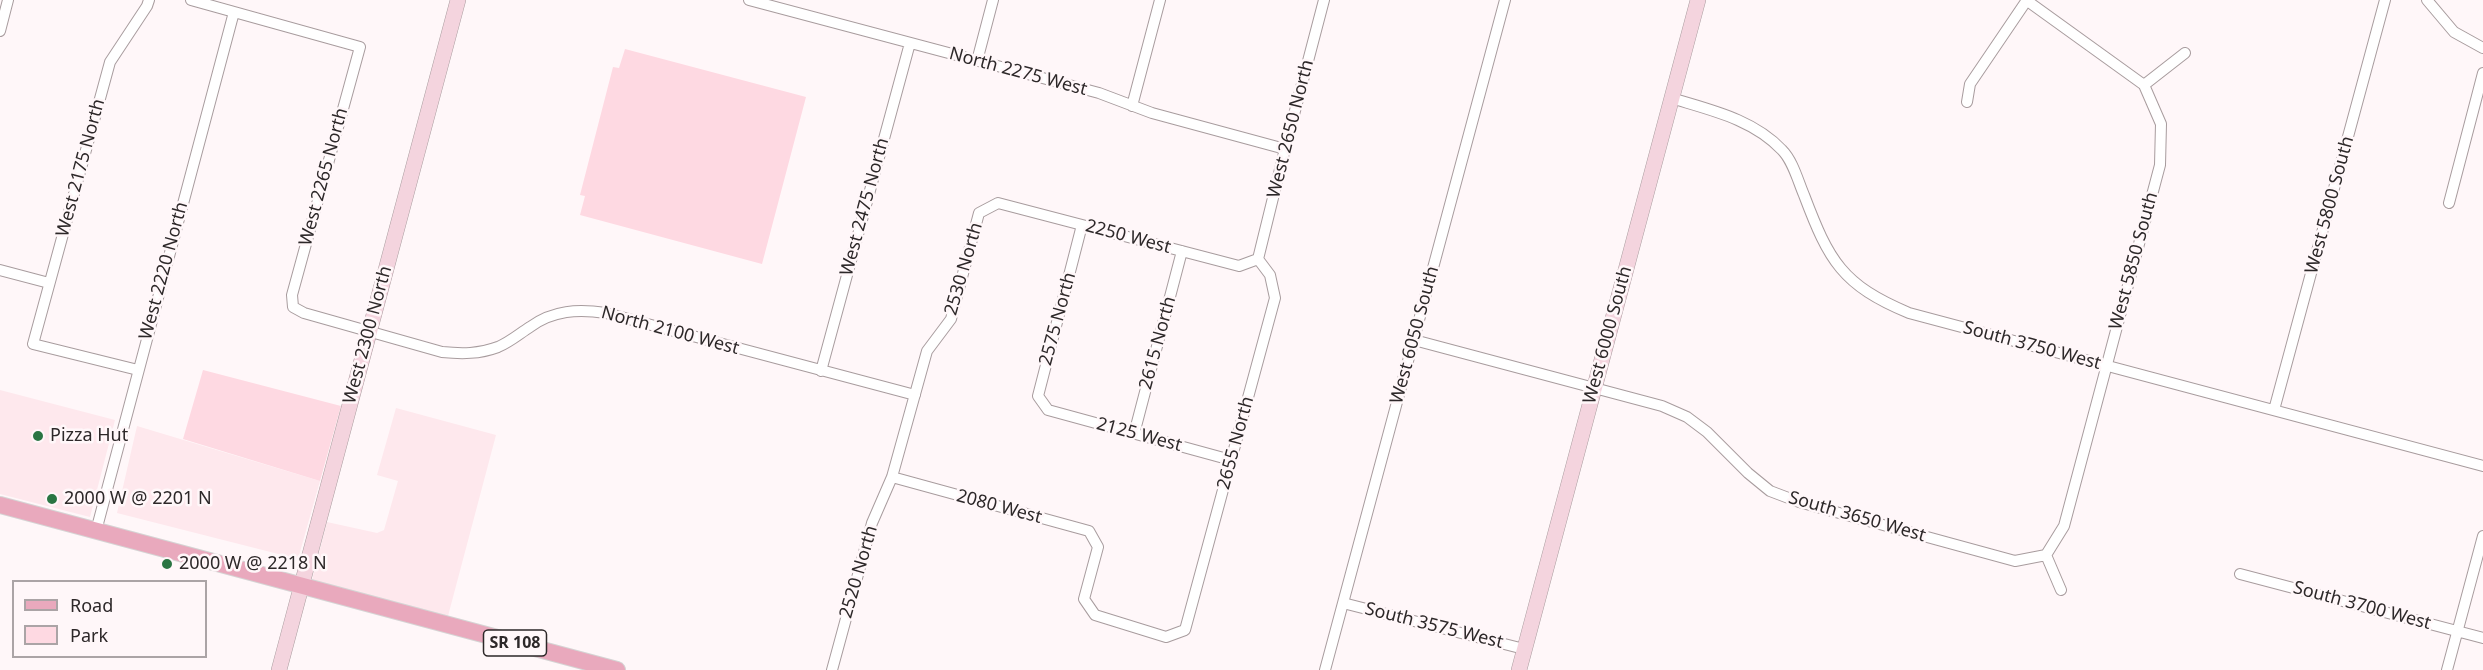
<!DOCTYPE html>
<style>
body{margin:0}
#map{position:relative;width:2483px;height:670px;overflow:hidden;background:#fff7f9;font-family:"Noto Sans",sans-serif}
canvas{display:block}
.legend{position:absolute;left:12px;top:580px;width:195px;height:78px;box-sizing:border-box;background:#fff7f9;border:2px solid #aba4a6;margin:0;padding:8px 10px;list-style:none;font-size:18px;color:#2d2829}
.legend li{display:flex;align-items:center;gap:12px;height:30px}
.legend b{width:30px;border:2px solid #aba4a6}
</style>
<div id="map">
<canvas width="2483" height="670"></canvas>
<ul class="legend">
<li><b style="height:8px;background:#e9a9bd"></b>Road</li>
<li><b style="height:16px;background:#fed9e2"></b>Park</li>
</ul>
</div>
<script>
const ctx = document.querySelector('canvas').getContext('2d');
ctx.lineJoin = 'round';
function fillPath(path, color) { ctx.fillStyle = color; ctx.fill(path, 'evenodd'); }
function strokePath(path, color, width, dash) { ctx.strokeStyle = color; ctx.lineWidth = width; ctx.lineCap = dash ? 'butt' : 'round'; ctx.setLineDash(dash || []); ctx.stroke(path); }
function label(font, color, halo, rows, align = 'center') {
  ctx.font = font + ' "Noto Sans",sans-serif'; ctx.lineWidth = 5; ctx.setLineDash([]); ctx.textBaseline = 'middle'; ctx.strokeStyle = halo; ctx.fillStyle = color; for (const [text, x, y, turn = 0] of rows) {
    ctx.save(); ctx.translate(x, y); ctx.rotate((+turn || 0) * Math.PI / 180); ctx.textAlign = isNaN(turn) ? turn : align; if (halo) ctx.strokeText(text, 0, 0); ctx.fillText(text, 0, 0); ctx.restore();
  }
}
const built = new Path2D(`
 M0,390L115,420L90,517L0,494Z
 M396,408L496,435L448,616L312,580L327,522L377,533L384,530L398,481L377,475Z
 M137,426L320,481L298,559L117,513Z`);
const green = new Path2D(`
 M625,49L806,97L762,264L580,215L585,196L580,195L613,67L619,68Z
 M203,370L341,406L320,481L183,439Z`);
const street = new Path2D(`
 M191,0L360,47L292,295L293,307L304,313L442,352C462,354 479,354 498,347C510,342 519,334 530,327C553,310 578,309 606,313L915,395
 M749,0L1099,93L1152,113L1285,149
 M2026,0L2144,85
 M2427,0L2454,32L2483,48
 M0,31L8,0
 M977,61L993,0
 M1671,98C1710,110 1753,119 1782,150C1793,161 1798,181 1804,195C1829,261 1842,285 1909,313L2483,466
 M1967,102L1970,84L2027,0
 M1132,106L1160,0
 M2449,203L2483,73
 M1082,225L1038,396L1048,410L1231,460
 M1258,259L1285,149L1324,0
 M0,270L49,283
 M1414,340L1662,406L1687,417L1707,432L1748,473L1770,491L1799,502L2015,561L2046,555L2061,590
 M138,370L33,344L110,62L147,6L149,0
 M821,371L910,43
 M2274,410L2385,0
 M1134,434L1182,251
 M892,477L1089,531L1098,547L1084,599L1095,615L1166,637L1185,630L1275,298L1270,275L1258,259
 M96,531L234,12
 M2046,555L2064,526L2160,165L2161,124L2144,85L2185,53
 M2240,574L2483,638
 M1343,603L1524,649
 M832,670L872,523L892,477L927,351L951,319L979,213L998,203L1239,266L1258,259
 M1325,670L1505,0
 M2447,670L2483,536`);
const secondary = new Path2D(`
 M279,670L458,0
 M1519,670L1698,0`);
const primary = new Path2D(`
 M0,505L617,670`);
const markers = [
 [38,436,6,"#2a7543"],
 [52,499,6,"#2a7543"],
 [167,564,6,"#2a7543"]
];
const shields = [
 [515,643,63]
];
const shieldNames = [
 ["SR 108",515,643]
];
const streetNames = [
 ["North 2275 West",1018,72,15],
 ["West 2650 North",1291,129,-76],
 ["West 2175 North",81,168,-75],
 ["West 2265 North",324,177,-75],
 ["West 5800 South",2330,205,-75],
 ["West 2475 North",865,207,-75],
 ["2250 West",1128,237,15],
 ["West 5850 South",2134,261,-75],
 ["2530 North",964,269,-74],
 ["West 2220 North",164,271,-75],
 ["2575 North",1058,319,-75],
 ["North 2100 West",670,331,15],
 ["West 2300 North",368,335,-75],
 ["West 6050 South",1415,335,-75],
 ["West 6000 South",1608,335,-75],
 ["2615 North",1158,343,-75],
 ["South 3750 West",2032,346,15],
 ["2125 West",1139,435,15],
 ["2655 North",1236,443,-75],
 ["2080 West",999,507,15],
 ["South 3650 West",1857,517,16],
 ["2520 North",859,572,-74],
 ["South 3700 West",2362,606,15],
 ["South 3575 West",1434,626,14]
];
const poiNames = [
 ["Pizza Hut",50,436],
 ["2000 W @ 2201 N",64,499],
 ["2000 W @ 2218 N",179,564]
];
fillPath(built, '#fee8ed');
fillPath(green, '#fed9e2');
strokePath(street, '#a89c9e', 12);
strokePath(secondary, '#a89c9e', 16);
strokePath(primary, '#d5d4d4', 18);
strokePath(street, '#fff', 10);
strokePath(secondary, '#f4d4de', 15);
strokePath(primary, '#e9a9bd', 16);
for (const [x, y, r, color] of markers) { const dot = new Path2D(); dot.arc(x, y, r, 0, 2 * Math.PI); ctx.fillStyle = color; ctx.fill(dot); strokePath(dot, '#fff7f9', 2); }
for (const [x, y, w] of shields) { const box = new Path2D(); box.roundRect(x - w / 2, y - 13, w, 26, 4.5); ctx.fillStyle = '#fff7f9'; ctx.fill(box); strokePath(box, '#2d2829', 1.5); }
label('bold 16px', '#2d2829', null, shieldNames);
label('18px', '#2d2829', '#fff7f9', streetNames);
label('18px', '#2d2829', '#fff7f9', poiNames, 'left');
</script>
